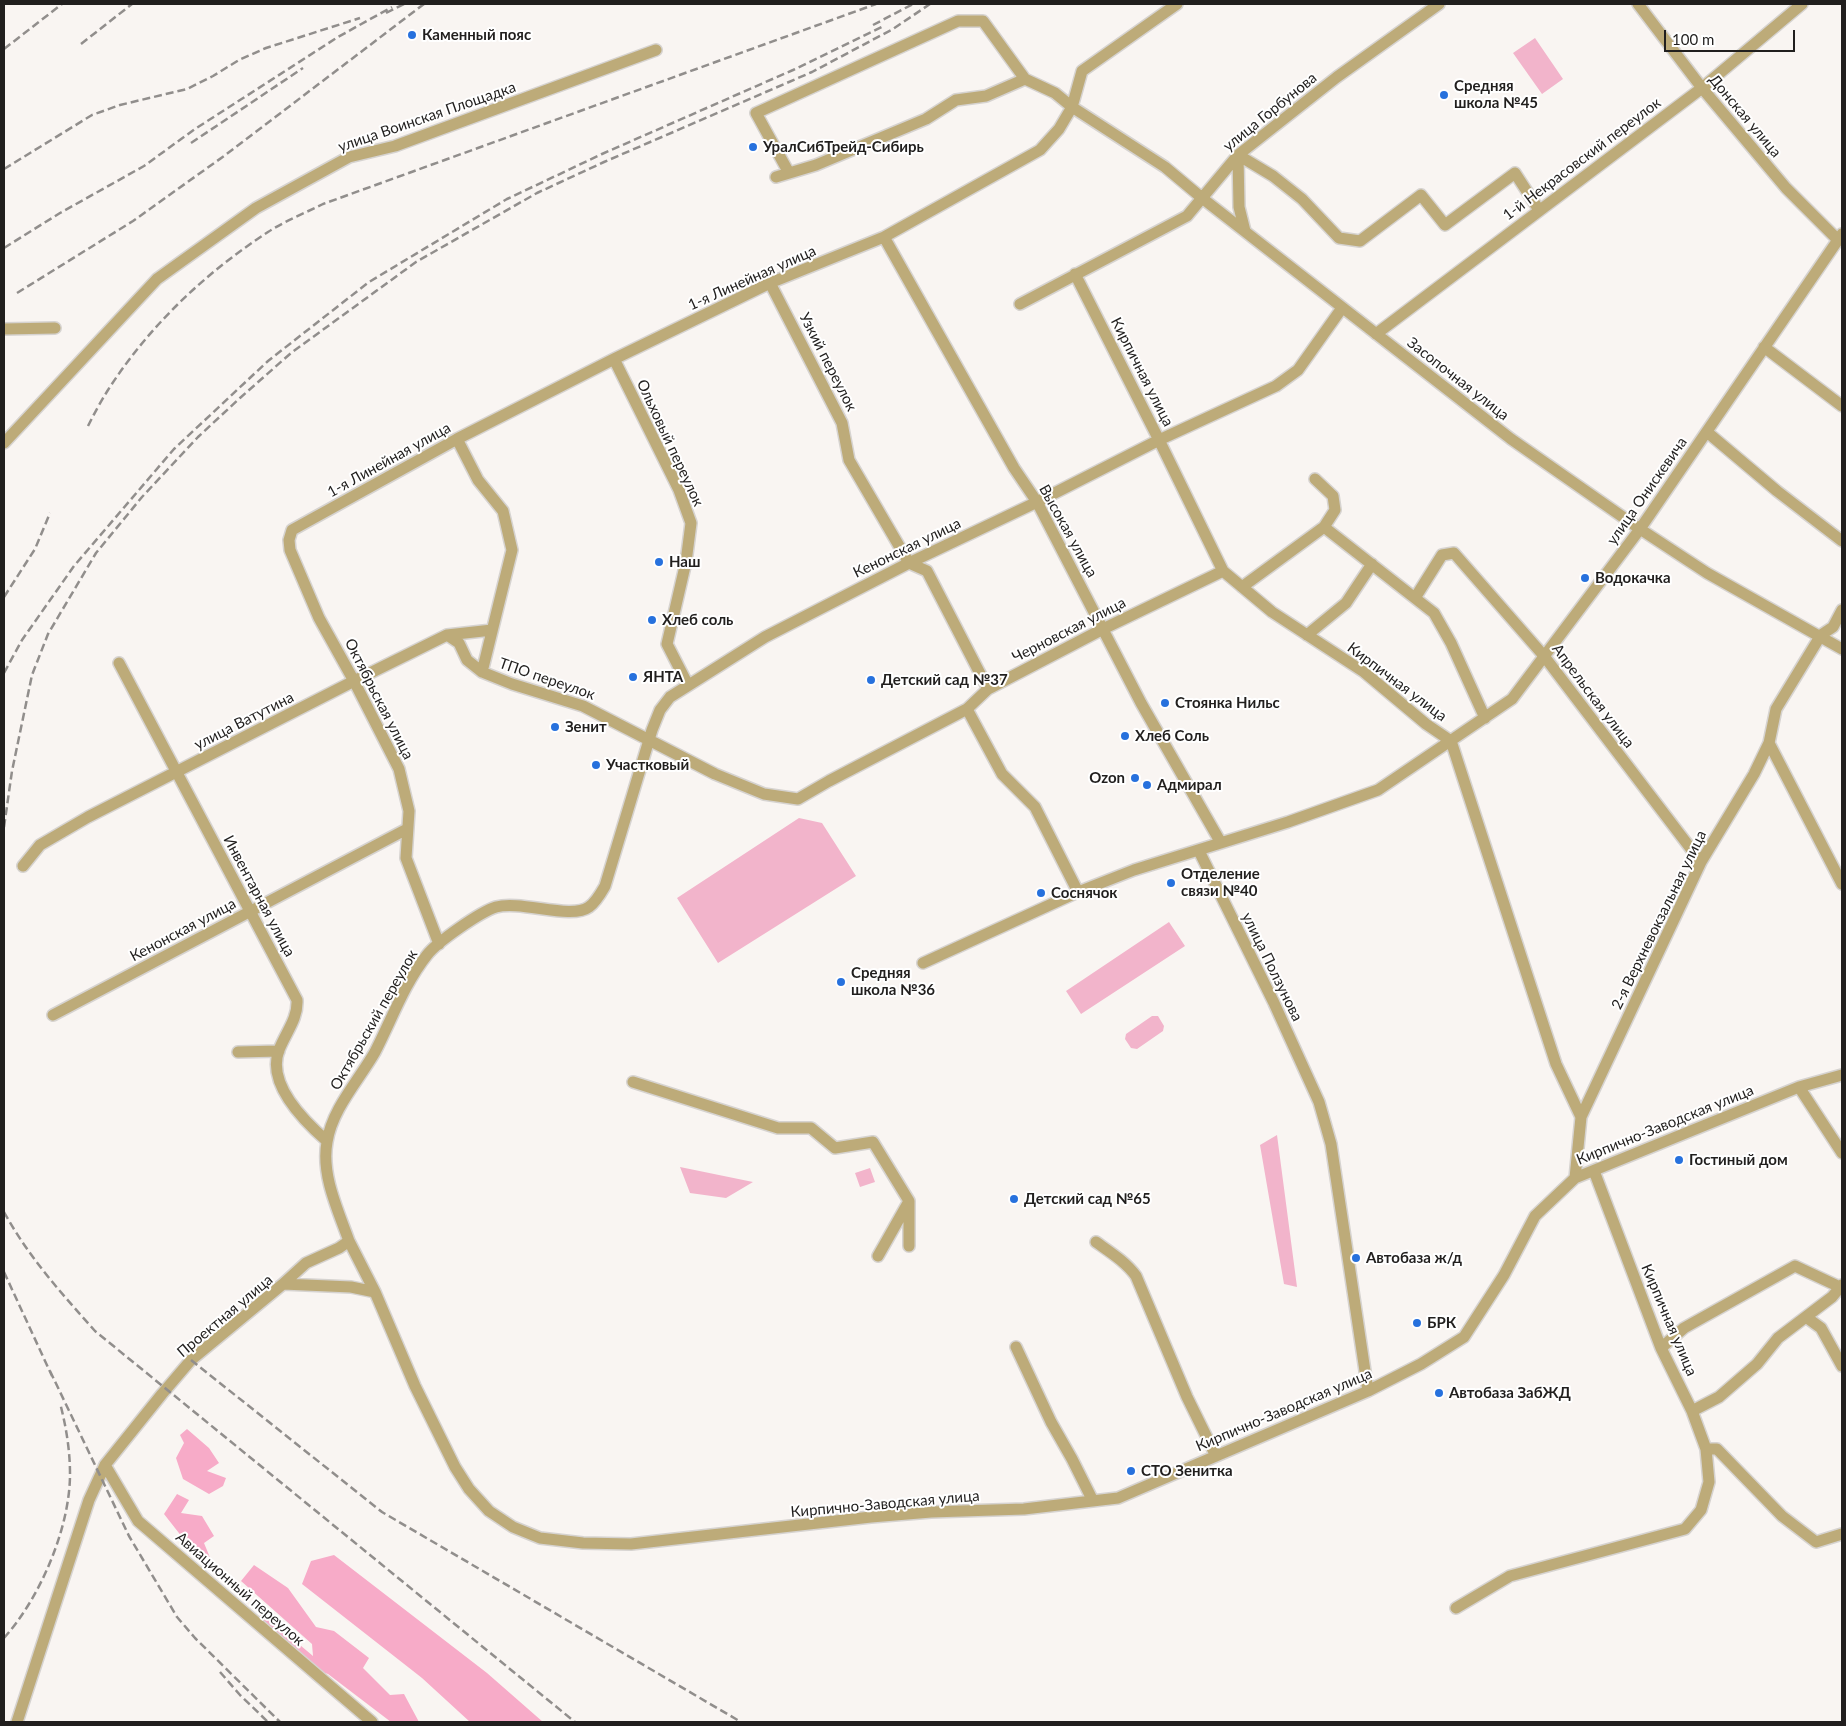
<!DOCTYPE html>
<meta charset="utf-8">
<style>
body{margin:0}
#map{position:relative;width:1846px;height:1726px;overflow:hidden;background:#f9f5f2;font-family:Lato,sans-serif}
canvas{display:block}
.frame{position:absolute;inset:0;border:5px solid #211f1e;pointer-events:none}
.scale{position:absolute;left:1664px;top:30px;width:131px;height:22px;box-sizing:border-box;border:2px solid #211f1e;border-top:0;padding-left:6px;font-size:15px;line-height:18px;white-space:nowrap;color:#211f1e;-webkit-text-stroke:4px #fff;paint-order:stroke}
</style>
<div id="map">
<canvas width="1846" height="1726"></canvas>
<div class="frame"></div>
<div class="scale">100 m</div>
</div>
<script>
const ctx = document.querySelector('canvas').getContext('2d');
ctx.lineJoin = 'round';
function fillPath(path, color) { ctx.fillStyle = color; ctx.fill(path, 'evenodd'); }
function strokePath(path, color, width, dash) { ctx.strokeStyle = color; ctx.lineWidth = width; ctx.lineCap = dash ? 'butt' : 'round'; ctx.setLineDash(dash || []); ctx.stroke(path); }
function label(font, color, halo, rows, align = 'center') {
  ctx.font = font + ' Lato,sans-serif'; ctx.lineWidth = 4; ctx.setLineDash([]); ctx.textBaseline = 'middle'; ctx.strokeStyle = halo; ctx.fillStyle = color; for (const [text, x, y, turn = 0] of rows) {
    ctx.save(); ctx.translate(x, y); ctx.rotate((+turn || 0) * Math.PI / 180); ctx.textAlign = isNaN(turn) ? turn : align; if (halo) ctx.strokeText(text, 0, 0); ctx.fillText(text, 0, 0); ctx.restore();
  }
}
const green = new Path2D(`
 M1535,38L1563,79L1542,94L1513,53Z
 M799,818L822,823L856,876L718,963L677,898Z
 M1169,922L1185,946L1081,1014L1066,991Z
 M1152,1016H1158L1164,1026L1163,1031L1137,1049L1131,1048L1125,1039L1126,1034Z
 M1277,1135L1297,1287L1284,1284L1260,1145Z
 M680,1167L753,1182L726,1198L690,1193Z
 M870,1168L875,1182L860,1187L855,1173Z`);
const forest = new Path2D(`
 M187,1429L209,1448L219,1463L207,1471L226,1478L223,1486L209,1494L183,1479L176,1458L184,1443L180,1435Z
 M177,1494L189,1500L181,1513L202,1516L214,1536L204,1543L211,1560L204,1565L164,1514Z
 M334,1555L487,1673L543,1722H470L422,1678L302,1584L311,1561Z
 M254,1565L288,1588L316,1627L334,1631L369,1658L363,1668L390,1695L404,1694L419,1722H391L328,1674L319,1671L259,1617L262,1613L313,1656L312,1644L241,1581Z`);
const minor = new Path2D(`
 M1638,4L1702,88L1786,188L1838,240
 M1238,155L1273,176L1302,199L1339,238L1360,241L1421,195L1445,225L1515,173L1539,210
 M1238,155L1239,207L1245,231
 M789,173L756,113L958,21H983L1025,79L1055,93L1072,107L1165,167L1202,198L1511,439L1640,529L1707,573L1842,649
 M776,177L816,165L926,119L956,100L986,96L1025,79
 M884,237L1014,468L1037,502L1141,703L1221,843
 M1075,274L1159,440L1223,571L1272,612L1364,672L1426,724L1451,741L1556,1064L1581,1117
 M770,283L842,423L849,460L909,563L927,571L988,689
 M1020,304L1187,216L1238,155L1337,77L1439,4
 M4,329L55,328
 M1376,334L1702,88L1802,4
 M1764,347L1842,406
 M614,359L679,490L691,523L686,562L667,644L688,685
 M1707,432L1777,491L1842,541
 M457,439L478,480L503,511L512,550L482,672L512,684L583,706L715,774L764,794L798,799L829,781L967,709L988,689L1103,629L1223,571
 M4,443L157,279L256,208L349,157L395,146L656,50
 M1324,527L1434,613L1451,643L1485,718
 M1242,587L1324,527L1335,510L1333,496L1315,479
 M1415,598L1442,555L1454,553L1544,656L1701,862
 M447,635L459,643L467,660L482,672
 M1307,635L1346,603L1372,564
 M119,663L297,1000C298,1019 286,1032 279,1050C266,1084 304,1121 327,1141
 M967,709L1002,774L1035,807L1078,892
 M1769,743L1842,884
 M1199,851L1274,1003L1319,1102L1331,1144L1368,1391
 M23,866L40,845L88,817L354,681L447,635L492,630
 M439,944L406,858L409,811L399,769L354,681L319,618L290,550L289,540L292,530L457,439L614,359L770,283L884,237L1040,150L1059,129L1072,107L1082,71L1177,4
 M923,963L1078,892L1134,870L1288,822L1378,790L1512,699L1640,529L1842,234
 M53,1015L407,829
 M238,1052L279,1051
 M633,1082L778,1128H811L835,1148L873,1142L909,1201V1246
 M1799,1087L1842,1153
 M1575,1178L1581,1117L1701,862L1754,774L1769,743L1776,709L1821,635L1833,627L1842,610
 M349,1241C338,1210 321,1175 327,1142C332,1109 359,1080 375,1052C392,1019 404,984 427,955C437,942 480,912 496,907C521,900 571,920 589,907C596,902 601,893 605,886L652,730L660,710L670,697L765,637L909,563L1037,502L1159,440L1276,386L1298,370L1342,308
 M1096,1242C1110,1252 1126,1262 1136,1276L1187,1397L1216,1456
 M878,1256L908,1203
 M283,1284L306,1263L339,1248L349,1241L375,1292
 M1806,1317L1821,1328L1842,1366
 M1016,1347L1051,1422L1072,1459L1093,1501
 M1661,1348L1684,1328L1795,1266L1842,1288
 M1692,1411L1719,1397L1757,1364L1778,1338L1832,1297L1842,1285
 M1706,1449H1717L1782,1516L1816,1542L1842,1534
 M105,1465L138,1521L372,1722
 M1456,1608L1510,1576L1685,1529L1701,1510L1709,1482L1706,1449L1692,1411L1661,1348L1594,1171
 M17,1722L89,1500L105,1465L162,1394L191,1360L283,1284L351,1287L375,1292L415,1386L455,1467L469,1489L489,1511L513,1527L540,1538L583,1543L631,1544L871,1517L931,1512L1024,1509L1118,1498L1368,1391L1421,1364L1464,1337L1504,1275L1535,1216L1575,1178L1799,1087L1842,1075`);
const rail = new Path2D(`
 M386,13L404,4
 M873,25L913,4
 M81,44L132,4
 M4,49L62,4
 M191,143L303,68
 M4,169L92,115L120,105L187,89L213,76L239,60L266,48L360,18
 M4,248L60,213L144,166L195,129L338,37L392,7
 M17,293L133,221L224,156L424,4
 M88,426C94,414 101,401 108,390C149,326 205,273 268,232C285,221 305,213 323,204L876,4
 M4,597L35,549L50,513
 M4,673L22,640L74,566L174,449L268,361L369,282L507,199L602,154L793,70L884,26
 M4,827L12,771L32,675L48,634L96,553L142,497L198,437L240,398L291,353L416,262L537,193L604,162L812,72L893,29L930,4
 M4,1212C28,1256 61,1293 95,1331L575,1722
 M4,1272L52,1376
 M191,1360L382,1512L741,1722
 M50,1371L129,1536L177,1617L195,1638L280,1722
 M4,1638C40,1598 70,1528 70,1474C70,1450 66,1426 60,1403
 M220,1672L240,1695L268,1722`);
const markers = [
 [412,35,5,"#2771dd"],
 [1444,95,5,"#2771dd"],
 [753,147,5,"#2771dd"],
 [659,562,5,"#2771dd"],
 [1585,578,5,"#2771dd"],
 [652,620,5,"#2771dd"],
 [633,677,5,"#2771dd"],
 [871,680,5,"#2771dd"],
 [1165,703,5,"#2771dd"],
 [555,727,5,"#2771dd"],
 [1125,736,5,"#2771dd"],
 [596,765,5,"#2771dd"],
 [1135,778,5,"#2771dd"],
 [1147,785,5,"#2771dd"],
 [1171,883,5,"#2771dd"],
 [1041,893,5,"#2771dd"],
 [841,982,5,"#2771dd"],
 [1679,1160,5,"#2771dd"],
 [1014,1199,5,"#2771dd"],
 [1356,1258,5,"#2771dd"],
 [1417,1323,5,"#2771dd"],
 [1439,1393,5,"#2771dd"],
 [1131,1471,5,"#2771dd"]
];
const poiNames = [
 ["Каменный пояс",422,35],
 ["Средняя",1454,86],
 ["школа №45",1454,103],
 ["УралСибТрейд-Сибирь",763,147],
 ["Наш",669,562],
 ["Водокачка",1595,578],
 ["Хлеб соль",662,620],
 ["ЯНТА",643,677],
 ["Детский сад №37",881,680],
 ["Стоянка Нильс",1175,703],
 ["Зенит",565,727],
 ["Хлеб Соль",1135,736],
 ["Участковый",606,765],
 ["Ozon",1125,778,"right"],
 ["Адмирал",1157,785],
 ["Отделение",1181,874],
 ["связи №40",1181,891],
 ["Соснячок",1051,893],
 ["Средняя",851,973],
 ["школа №36",851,990],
 ["Гостиный дом",1689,1160],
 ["Детский сад №65",1024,1199],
 ["Автобаза ж/д",1366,1258],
 ["БРК",1427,1323],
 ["Автобаза ЗабЖД",1449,1393],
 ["СТО Зенитка",1141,1471]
];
const streetNames = [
 ["улица Горбунова",1270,112,-39],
 ["Донская улица",1745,116,50],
 ["улица Воинская Площадка",427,117,-19],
 ["1-й Некрасовский переулок",1582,159,-37],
 ["1-я Линейная улица",752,278,-24],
 ["Узкий переулок",828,362,63],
 ["Кирпичная улица",1142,372,63],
 ["Засопочная улица",1458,379,38],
 ["Ольховый переулок",670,443,65],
 ["1-я Линейная улица",389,460,-29],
 ["улица Онискевича",1647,491,-55],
 ["Высокая улица",1068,531,61],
 ["Кенонская улица",907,548,-26],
 ["Черновская улица",1069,630,-27],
 ["ТПО переулок",547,679,19],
 ["Кирпичная улица",1397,682,37],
 ["Апрельская улица",1593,696,53],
 ["Октябрьская улица",379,699,63],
 ["улица Ватутина",244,721,-27],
 ["Инвентарная улица",259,896,62],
 ["2-я Верхневокзальная улица",1659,920,-64],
 ["Кенонская улица",183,930,-28],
 ["улица Ползунова",1272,967,64],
 ["Октябрьский переулок",374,1020,-60],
 ["Кирпично-Заводская улица",1665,1125,-22],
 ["Проектная улица",225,1316,-40],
 ["Кирпичная улица",1669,1320,67],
 ["Кирпично-Заводская улица",1284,1410,-23],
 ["Кирпично-Заводская улица",885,1504,-5],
 ["Авиационный переулок",240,1589,41]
];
fillPath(green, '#f2b4cb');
fillPath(forest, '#f7abc8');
strokePath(minor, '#d6d3d0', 14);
strokePath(minor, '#bdab79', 11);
strokePath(rail, '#918e8c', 2.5, [8, 4]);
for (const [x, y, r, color] of markers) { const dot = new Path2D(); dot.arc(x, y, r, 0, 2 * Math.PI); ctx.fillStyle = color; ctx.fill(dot); strokePath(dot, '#fff', 2); }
label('bold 15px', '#211f1e', '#fff', poiNames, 'left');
label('15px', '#211f1e', '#fff', streetNames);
</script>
